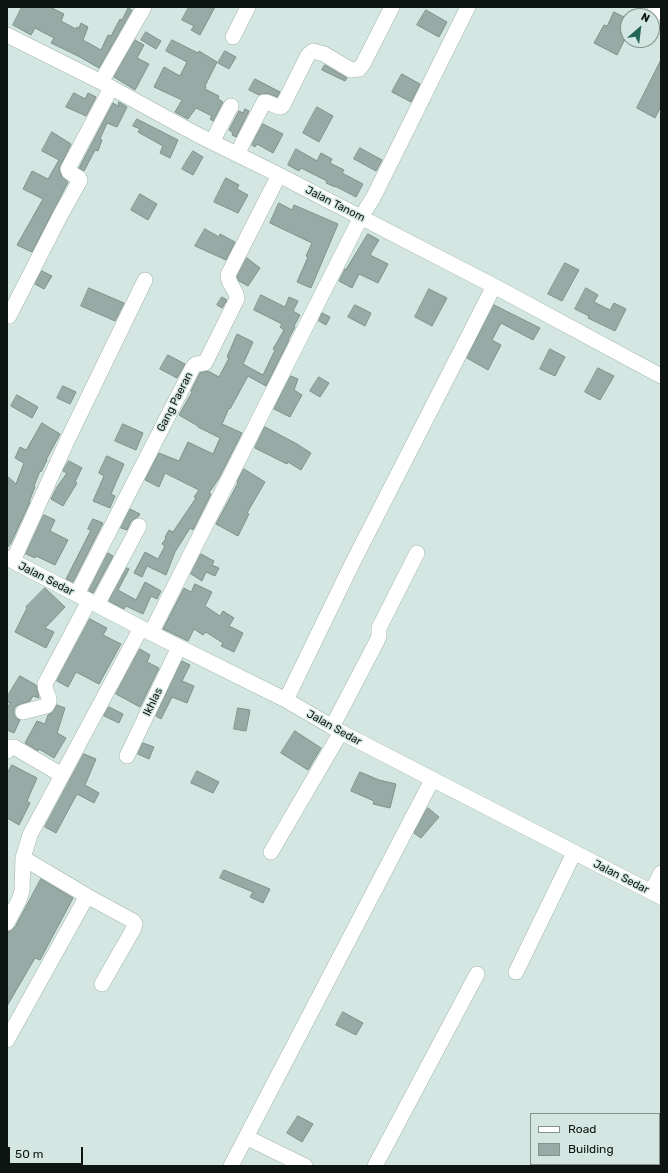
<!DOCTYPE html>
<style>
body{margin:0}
#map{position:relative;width:668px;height:1173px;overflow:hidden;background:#d3e6e1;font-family:Rubik,sans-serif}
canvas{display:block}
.frame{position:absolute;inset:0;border:8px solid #0e1412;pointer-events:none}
.legend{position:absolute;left:530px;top:1113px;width:130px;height:52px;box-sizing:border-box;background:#d3e6e1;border:1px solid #84928e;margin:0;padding:5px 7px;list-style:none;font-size:12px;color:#0e1412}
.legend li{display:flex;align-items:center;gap:8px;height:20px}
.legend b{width:20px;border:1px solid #84928e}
.north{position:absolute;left:620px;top:8px;width:40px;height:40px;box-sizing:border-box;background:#d3e6e1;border:1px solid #84928e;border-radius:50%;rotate:28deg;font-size:11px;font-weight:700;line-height:16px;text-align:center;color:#0e1412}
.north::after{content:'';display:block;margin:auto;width:14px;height:18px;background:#226658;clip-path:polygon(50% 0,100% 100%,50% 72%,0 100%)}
.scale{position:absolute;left:8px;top:1147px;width:75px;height:18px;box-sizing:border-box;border:2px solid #0e1412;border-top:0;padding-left:5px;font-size:12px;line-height:14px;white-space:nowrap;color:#0e1412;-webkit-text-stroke:3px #d3e6e1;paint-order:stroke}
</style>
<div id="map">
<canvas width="668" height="1173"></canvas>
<div class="frame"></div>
<ul class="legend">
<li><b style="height:5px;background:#fff"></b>Road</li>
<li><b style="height:11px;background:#98aaa5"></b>Building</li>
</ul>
<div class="north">N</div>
<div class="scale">50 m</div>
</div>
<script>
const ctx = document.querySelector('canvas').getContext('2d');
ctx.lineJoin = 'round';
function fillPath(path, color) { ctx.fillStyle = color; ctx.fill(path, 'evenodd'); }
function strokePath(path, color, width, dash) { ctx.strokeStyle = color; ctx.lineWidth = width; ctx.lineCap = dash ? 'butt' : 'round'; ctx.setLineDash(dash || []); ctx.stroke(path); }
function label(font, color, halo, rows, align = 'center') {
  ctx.font = font + ' Rubik,sans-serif'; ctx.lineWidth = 3; ctx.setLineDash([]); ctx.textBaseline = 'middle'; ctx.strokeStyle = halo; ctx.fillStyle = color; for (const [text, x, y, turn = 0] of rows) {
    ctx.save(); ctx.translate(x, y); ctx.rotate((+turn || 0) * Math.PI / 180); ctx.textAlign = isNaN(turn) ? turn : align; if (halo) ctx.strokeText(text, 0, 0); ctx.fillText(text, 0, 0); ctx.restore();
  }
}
const building = new Path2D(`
 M22,7H50L64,14L61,21L76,29L77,27L79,28L81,23L88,27L83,40L101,50L108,35L111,36L120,19L122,20L128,8L132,10L99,68L78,56L51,43L54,38L35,28L31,35L13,25Z
 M189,7H215L200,35L191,30L194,26L182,20Z
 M426,10L447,22L439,37L417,25Z
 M614,12L628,19V28L624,35L626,37L617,55L594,43L604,25L607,26Z
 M146,32L161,41L156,49L141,40Z
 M135,40L144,45L137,58L149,64L135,90L114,77Z
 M172,40L198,53L199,51L217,62L205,86L206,87L205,89L219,96L218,99L223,102L213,121L210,119L212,116L196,108L188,119L175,112L182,100L154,87L164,67L180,76L187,62L166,51Z
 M225,51L236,57L229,69L218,63Z
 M661,60V106L655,118L637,108Z
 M325,65L347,78L345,81L322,70Z
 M402,74L420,84L411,102L392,92Z
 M255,79L280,92L277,97L267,93L259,95L249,90Z
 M74,93L85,99L88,93L96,97L86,116L66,107Z
 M119,102L127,107L117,127L107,123L100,139L102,140L98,151L95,150L84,171L79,168L113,103L118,106Z
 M317,107L333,116L319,142L303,133Z
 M245,109L249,111L236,137L232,135L233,133L229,130L239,111L243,113Z
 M137,119L178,140L170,158L160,153L163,146L138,132L140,129L133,126Z
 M263,124L283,134L273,153L257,144L255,147L252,145Z
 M52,132L71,144L59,169L61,175L68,182L32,252L17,245L43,199L23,189L32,171L48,179L59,160L42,151Z
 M360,148L382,160L376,171L354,159Z
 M296,149L317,161L321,153L332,159L330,163L344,170L342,173L363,184L356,197L335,186V187L326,183L327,181L301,168L299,171L288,165Z
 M193,151L203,157L193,175L182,169Z
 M226,178L239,185L237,189L248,195L238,213L214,202Z
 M140,194L157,204L148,220L131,210Z
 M279,203L292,210L294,205L338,224L311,288L297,282L308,257L306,256L312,243L270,223Z
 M205,229L219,237L220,234L235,242L226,260L195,246Z
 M368,234L379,240L370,255L388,264L378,283L359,274L352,288L339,281L345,269H346Z
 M247,258L260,268L248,286L239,281L237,277Z
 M565,263L579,270L562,301L548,294Z
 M42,271L52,276L44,289L35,284Z
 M89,288L124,303L115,321L81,306Z
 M586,288L598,295L594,302L610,310L614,303L626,309L615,331L588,318L589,316L575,309Z
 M429,289L447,298L432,326L415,317Z
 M261,295L285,307L289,297L298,301L293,311L300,315L294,326L295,327L288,340H289L266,386L248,376L230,409L229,408L222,424L242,433L219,478L209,493L211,494L193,530L190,528L175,552L166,575L147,566L142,577L134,573L145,552L158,559L165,546L162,544L166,538L165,537L169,530L173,532L196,498L194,497L199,490L165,473L159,487L145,480L159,453L179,461L188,442L213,454L220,438L198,427V426L179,415L192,392L191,391L200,373L208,371L219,377L229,358L227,357L237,334L253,342L243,364L263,375L275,350L273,349L284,330L280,327L282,324L254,310Z
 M222,297L227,300L222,308L217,305Z
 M355,305L371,313L365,326L348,317Z
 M494,305L540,328L533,340L501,323L492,340L501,345L488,370L467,358Z
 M322,313L330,317L326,325L319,321Z
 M550,349L565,357L555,376L540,369Z
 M168,355L185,364L177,378L160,369Z
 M598,368L614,376L600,400L585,392Z
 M291,376L298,379L294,390L302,395L290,417L274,409Z
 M319,377L329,383L320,397L310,391Z
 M63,386L76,392L70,404L57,398Z
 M17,395L38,407L32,418L11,406Z
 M42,423L60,434L46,460H47L41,472L40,471L34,486L35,487L29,502H30L11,543L7,548V476L16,484L24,463L15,458L20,447L26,450Z
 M123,424L143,433L136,450L115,441Z
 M265,427L297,444L311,453L301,470L288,462L287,464L255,448Z
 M107,456L124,464L111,494L115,496L110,508L93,501L104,476L99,473Z
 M69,461L82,468L75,482L77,483L63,506L51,499L57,487L67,473L63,471Z
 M244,469L265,482L247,513L249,514L238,536L216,524L238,483L237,482Z
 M130,509L140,514L138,517L131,521L127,530L121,528Z
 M44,515L55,520L50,531L68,540L55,565L36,556L35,558L26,554Z
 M93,519L103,523L73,582L66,579L91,530L88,529Z
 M108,553L113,556L93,593L89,591Z
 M201,554L214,561L212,565L219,568L215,576L206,572L202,581L191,574Z
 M127,568L129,569L118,590L136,600L145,582L161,591L157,599L151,596L143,614L126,606L124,609L109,601Z
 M195,584L212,592L205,606L220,616L223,611L234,618L229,626L243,633L234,652L221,646L223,643L206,632L203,635L194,629L188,641L163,629L184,588L191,592Z
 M45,588L65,607L45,628L54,632L46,648L15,632L27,608L26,607Z
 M90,619L107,628L103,635L121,644L99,684L76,672L68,687L57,681Z
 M140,649L150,655L147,662L159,668L140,707L116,694Z
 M182,661L190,665L182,681L194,686L187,703L172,697L161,719L156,716Z
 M20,676L36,685L39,698L33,696L30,701L16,706L14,709V714L16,718L20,720L14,733L7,730V709L10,703L7,702V697Z
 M57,705L65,708L57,733L66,738L54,758L39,749L38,751L25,743L37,721L45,724L48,715L53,712Z
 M109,707L123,714L119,723L104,716Z
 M238,708L250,710L246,731L234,729Z
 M295,731L321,748L308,770L281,753Z
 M143,743L154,747L149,759L138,754Z
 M84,754L96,759L85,785L99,793L94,803L77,794L56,833L45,827Z
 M12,765L37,778L27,801L30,803L19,825L7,818V774Z
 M197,771L219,782L213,793L191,783Z
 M360,772L379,780L396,784L390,808L373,804L374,801L351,791Z
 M428,808L439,817L421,838L414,833Z
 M224,870L270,889L263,903L250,897L253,892L220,878Z
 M41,879L73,898L40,960L35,958L7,1006V936L9,931L15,927Z
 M343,1012L363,1023L356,1035L336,1025Z
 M298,1116L313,1124L302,1142L287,1133Z`);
const minor = new Path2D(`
 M652,18L657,7
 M7,35L101,82L196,134L279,175L494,286L661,376
 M233,37L248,7
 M101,82L144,7
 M212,142L231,106
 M237,154L264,102C271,102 275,107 281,107L283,105L308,55L313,51L324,54L351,70L359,69L363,64L392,7
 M9,316L60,216L80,180L79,178L69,172L68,169L111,88
 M7,558L151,633L286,700L341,732L661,897
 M13,561L67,441L145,280
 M77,594L193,367L196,364L205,363L237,299C237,290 228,285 228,275L279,175
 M97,605L139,526
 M151,633L361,217L373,198L468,7
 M286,700L352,564L494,286
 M23,712L46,706C54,699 44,693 45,684L89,601
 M332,727L377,641L379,636V628L417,553
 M7,751L10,747H14L62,775
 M127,756L179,647
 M271,852L341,732
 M651,892L661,873
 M87,896L133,921L135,924L134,928L102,984
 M7,923L19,900L22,891L23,858L30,835L141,628
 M516,972L574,853
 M7,1040L87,896L23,858
 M246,1137L305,1166
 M659,1154L661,1153
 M231,1166L432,780
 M375,1166L477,974
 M644,1166L645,1164`);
const streetNames = [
 ["Jalan Tanom",335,204,27],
 ["Gang Paeran",175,402,-63],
 ["Jalan Sedar",46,579,27],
 ["Ikhlas",153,702,-64],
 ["Jalan Sedar",334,728,29],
 ["Jalan Sedar",621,877,27]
];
fillPath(building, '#98aaa5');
strokePath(building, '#80918c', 1);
strokePath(minor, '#a1b3ae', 16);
strokePath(minor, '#fff', 15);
label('11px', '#0e1412', '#d3e6e1', streetNames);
</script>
